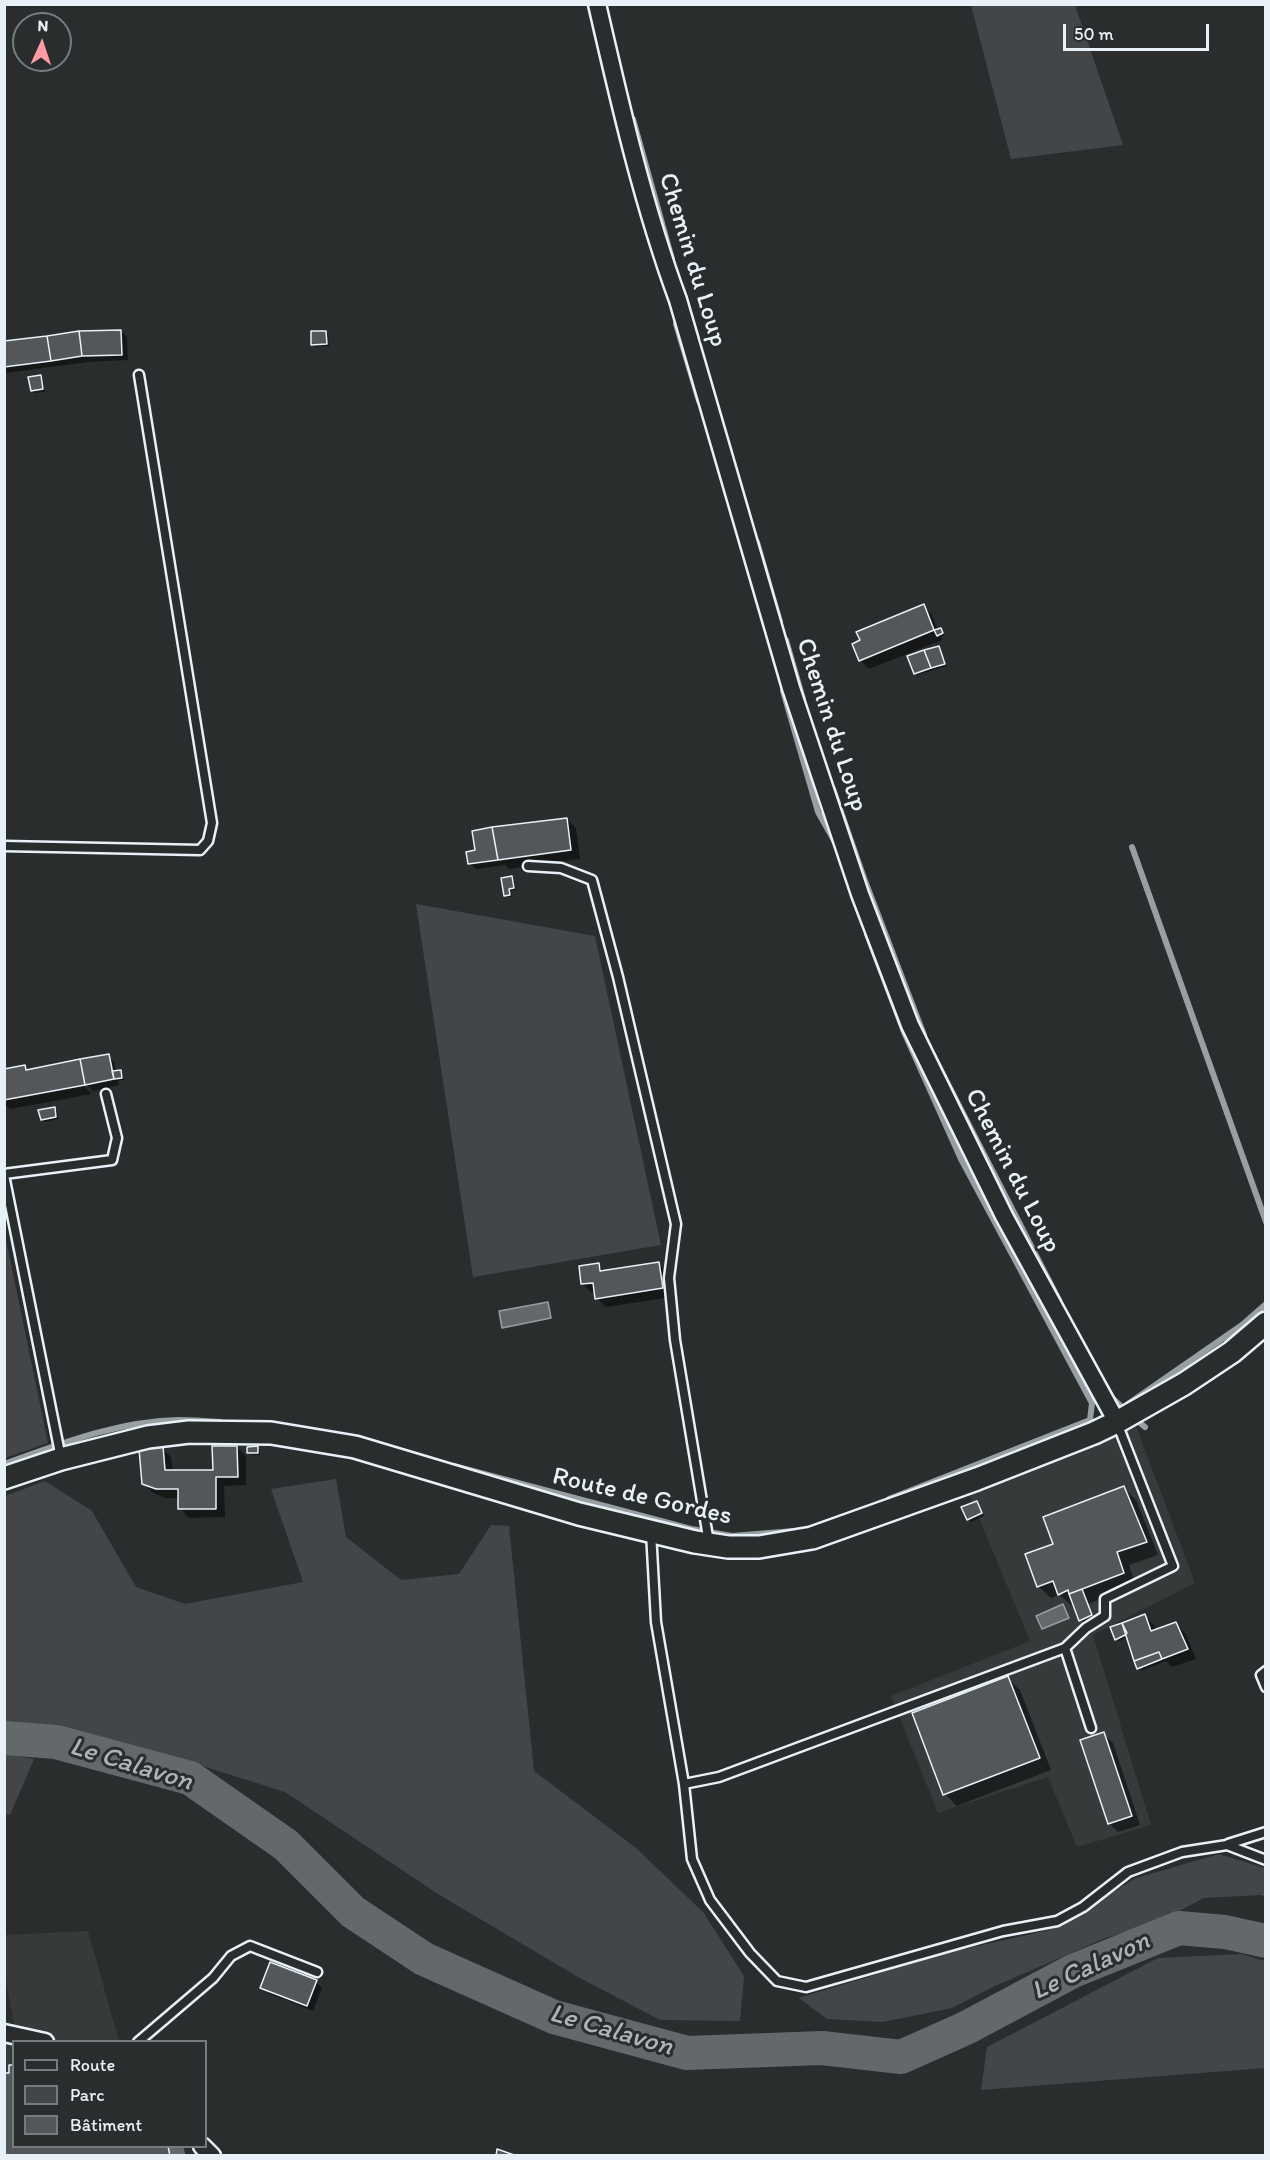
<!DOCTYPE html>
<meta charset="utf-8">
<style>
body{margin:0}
#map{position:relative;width:1270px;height:2160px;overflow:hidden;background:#2a2d2e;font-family:Itim,sans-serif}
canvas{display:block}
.frame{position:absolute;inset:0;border:6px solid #e8f1f8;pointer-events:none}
.legend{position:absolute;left:12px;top:2040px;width:195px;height:108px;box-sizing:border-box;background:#2a2d2e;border:2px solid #767b7f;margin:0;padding:8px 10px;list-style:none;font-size:18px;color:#e8f1f8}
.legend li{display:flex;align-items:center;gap:12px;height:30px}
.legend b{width:30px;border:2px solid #767b7f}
.north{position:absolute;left:12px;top:12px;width:60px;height:60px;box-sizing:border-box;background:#2a2d2e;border:2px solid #767b7f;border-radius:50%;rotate:3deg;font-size:16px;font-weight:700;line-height:24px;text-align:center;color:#e8f1f8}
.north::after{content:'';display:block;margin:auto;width:21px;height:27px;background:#ff9aa2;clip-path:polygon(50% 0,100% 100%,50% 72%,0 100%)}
.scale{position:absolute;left:1063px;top:24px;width:146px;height:27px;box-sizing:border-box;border:3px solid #e8f1f8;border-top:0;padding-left:8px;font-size:18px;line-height:21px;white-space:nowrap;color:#e8f1f8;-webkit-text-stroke:4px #2a2d2e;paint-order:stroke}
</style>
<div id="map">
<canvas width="1270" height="2160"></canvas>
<div class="frame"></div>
<ul class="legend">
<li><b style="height:8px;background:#2a2d2e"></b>Route</li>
<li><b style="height:16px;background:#424648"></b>Parc</li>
<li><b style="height:16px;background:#535759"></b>Bâtiment</li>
</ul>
<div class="north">N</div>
<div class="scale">50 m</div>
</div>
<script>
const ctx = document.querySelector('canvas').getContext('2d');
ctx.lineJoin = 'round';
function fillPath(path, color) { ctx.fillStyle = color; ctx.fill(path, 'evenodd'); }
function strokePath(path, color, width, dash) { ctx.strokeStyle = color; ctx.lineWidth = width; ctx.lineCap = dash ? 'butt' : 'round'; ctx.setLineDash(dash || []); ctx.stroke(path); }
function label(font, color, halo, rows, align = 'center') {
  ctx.font = font + ' Itim,sans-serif'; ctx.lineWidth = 6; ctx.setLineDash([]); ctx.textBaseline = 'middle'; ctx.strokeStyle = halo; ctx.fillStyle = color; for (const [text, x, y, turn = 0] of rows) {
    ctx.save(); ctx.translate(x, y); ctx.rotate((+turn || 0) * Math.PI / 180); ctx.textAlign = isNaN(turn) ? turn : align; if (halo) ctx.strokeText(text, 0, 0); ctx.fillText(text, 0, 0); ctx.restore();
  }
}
const built = new Path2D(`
 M1136,1426L1195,1583L1093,1635L1151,1825L1077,1847L1048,1777L938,1813L891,1696L1030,1641L970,1496Z
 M88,1931L119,2041L14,2042V2146L173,2147L176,2155H5V2024H14L5,1975L4,1935Z`);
const green = new Path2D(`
 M971,5H1075L1123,145L1011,159Z
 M416,904L595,936L661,1245L473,1277Z
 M5,1235L48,1443L5,1458H4Z
 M336,1479L346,1537L401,1580L459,1574L491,1525L509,1526L534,1771L636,1848L703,1912L744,1976L740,2021L660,2020L578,1977L438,1894L285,1792L193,1763L5,1723V1496L45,1481L92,1511L136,1587L185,1604L303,1582L271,1489Z
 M4,1754L34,1759L10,1815L5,1814Z
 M1219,1854L1265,1868V1897L1261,1895L1204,1898L1164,1919L1103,1939L993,1987L952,2008L883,2022L827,2019L799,1998L943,1954L1053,1929L1136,1878Z
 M1241,1954L1265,1961V2068L981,2090L987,2047L1158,1958Z`);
const water = new Path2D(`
 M548,1302L551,1318L502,1328L499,1311Z
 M1063,1604L1069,1618L1042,1629L1036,1616Z`);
const shadow = new Path2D(`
 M121,331L127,337L128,360L89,362L6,373L4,372V343Z
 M326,332L328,335L329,346L315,347L313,344Z
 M40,376L43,379L45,392L34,393L32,390Z
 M923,606L932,615L938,630L943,632L944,636L941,637L942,640L869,669L860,660Z
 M939,647L947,666L917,675L915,673Z
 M567,819L576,828L580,859L509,869L505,865L476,869L470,863Z
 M512,878L514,881L516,890L511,891L512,897H508L505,895Z
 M108,1056L114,1062L116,1072L120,1071L123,1074L124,1080L118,1081L119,1085L93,1091L81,1079L79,1081L92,1094L10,1109L4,1104V1070L24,1067L28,1071Z
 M54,1108L57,1111L58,1119L45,1122L42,1119Z
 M659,1264L668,1273L672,1297L606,1307L597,1298L596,1293H592L583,1284L598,1265L606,1272Z
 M237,1447L246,1456V1485L224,1486L225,1517L189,1518L180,1508V1498H166L153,1493L144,1483L162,1448L171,1457L173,1471H214Z
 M258,1448L260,1450V1455H252L249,1453Z
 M1124,1488L1136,1500L1158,1555L1129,1565L1136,1586L1088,1604L1094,1618L1083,1623L1075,1605L1072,1606L1060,1595L1051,1598L1038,1586L1055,1545Z
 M977,1503L984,1516L971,1522L968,1519Z
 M1145,1616L1154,1625L1156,1630L1176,1624L1185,1633L1196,1659L1172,1667L1166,1661L1141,1671L1128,1637L1119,1641L1116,1639Z
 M1007,1678L1020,1690L1051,1770L957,1806L945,1794Z
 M1103,1734L1113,1743L1140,1825L1118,1832L1109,1823Z
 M316,1982L322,1988L313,2011L268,1993L262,1987Z
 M14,2146H178L179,2156H4Z`);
const stream = new Path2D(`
 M633,119L672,259
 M676,324L699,401
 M757,542L780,622
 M786,640L803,699
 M783,691L818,812L835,842
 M833,789L864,878L924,1035
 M1132,847L1266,1222
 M867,934L904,1032L961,1159L1092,1403L1090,1420L889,1499
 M932,1053L1059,1300
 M1110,1396L1127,1412
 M1128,1404L1242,1325L1266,1304
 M1134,1418L1145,1427
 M4,1464C60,1444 118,1421 179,1420C192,1420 207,1421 220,1422
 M454,1466L691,1529L732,1536L794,1531`);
const canal = new Path2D(`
 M172,2146L175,2156`);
const river = new Path2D(`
 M4,1738L56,1742L190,1778L286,1845L353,1912L424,1959L554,2017L687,2053L822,2048L901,2057L966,2028L1073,1971L1179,1928L1225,1932L1266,1941`);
const building = new Path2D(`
 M121,330L122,355L82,356L79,331Z
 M79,331L82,356L51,361L47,336Z
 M311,331H326L327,344L311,345Z
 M47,336L51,361L4,367V341Z
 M41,375L43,389L31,391L28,377Z
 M924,604L934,630L859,661L852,644L860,640L856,632Z
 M941,628L943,633L937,636L934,630Z
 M939,646L945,664L931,668L924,650Z
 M924,650L931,668L914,674L907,656Z
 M567,818L571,850L498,860L492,827Z
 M492,827L498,860L468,864L466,852L475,850L472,831Z
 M512,876L514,888L509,889L510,895L504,896L501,878Z
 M109,1054L114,1079L85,1085L80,1059Z
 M80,1059L85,1085L4,1100V1069L25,1065L26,1070Z
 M121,1070L122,1078L114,1079L112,1071Z
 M55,1107L56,1117L41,1120L38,1110Z
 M659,1262L663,1288L595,1299L593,1283L581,1284L579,1266L599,1263L600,1271Z
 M163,1446L165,1470H213L212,1446H237L238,1477H216V1509H178V1489H156L142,1484L139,1449Z
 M258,1446V1453H247V1447Z
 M1124,1486L1147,1542L1117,1552L1124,1573L1069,1594L1068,1590L1058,1595L1053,1581L1037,1587L1025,1554L1053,1544L1043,1517Z
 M977,1501L982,1513L967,1520L961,1507Z
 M1082,1589L1092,1615L1079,1621L1069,1594Z
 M1145,1614L1151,1631L1176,1622L1188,1649L1162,1659L1159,1652L1134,1661L1122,1623Z
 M1122,1623L1127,1633L1125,1635L1115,1640L1110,1627Z
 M1159,1652L1162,1659L1137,1669L1134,1661Z
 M1008,1676L1040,1758L943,1795L912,1713Z
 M1104,1732L1132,1816L1108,1824L1080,1740Z
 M270,1962L317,1980L307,2006L260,1988Z
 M9,2065H14V2146H168L170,2156H4V2073H9Z
 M497,2149L517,2156H496Z`);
const service = new Path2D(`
 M4,846L200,850L208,841L212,823L139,375
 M528,866L561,868L592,880L618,977L676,1224L669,1278L675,1340L709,1543
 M4,1174L112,1160L117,1138L106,1094
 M4,1175L61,1458
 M651,1532L656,1622L684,1784L692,1859L710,1900L750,1953L777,1981L806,1987L1003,1931L1057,1921L1083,1907L1128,1872L1182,1852L1227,1845L1266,1860
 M1065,1648L1091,1728
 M1266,1671L1261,1675L1266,1687
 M684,1784L719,1777L1065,1648L1086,1628L1105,1616V1599L1173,1566L1117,1423
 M1228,1844L1266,1832
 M138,2042L213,1978L231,1956L250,1946L317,1972`);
const minor = new Path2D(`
 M597,4C620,104 643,205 678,300L791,688L860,894L910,1025L1004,1216L1117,1422
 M4,2033L45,2042
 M202,2146L212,2156`);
const tertiary = new Path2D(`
 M4,1478L61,1459L148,1437L189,1432L271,1433L355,1447L579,1514L695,1542L728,1547H759L812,1538L977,1479L1094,1433L1117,1422L1184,1384L1232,1352L1266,1323`);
const streetNames = [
 ["Chemin du Loup",692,260,73],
 ["Chemin du Loup",831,725,72],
 ["Chemin du Loup",1012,1171,63],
 ["Route de Gordes",642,1497,13]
];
const waterNames = [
 ["Le Calavon",131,1765,17],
 ["Le Calavon",1091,1967,-25],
 ["Le Calavon",611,2031,16]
];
fillPath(built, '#363a3b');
fillPath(green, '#424648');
fillPath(water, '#63686b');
strokePath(water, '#989fa3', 1.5);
fillPath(shadow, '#0007');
strokePath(stream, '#989fa3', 6);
strokePath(canal, '#63686b', 21);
strokePath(river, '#63686b', 34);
fillPath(building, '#535759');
strokePath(building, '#e8f1f8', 1.5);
strokePath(service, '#e8f1f8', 13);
strokePath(minor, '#e8f1f8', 21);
strokePath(tertiary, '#e8f1f8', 26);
strokePath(service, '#2a2d2e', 8);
strokePath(minor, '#2a2d2e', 16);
strokePath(tertiary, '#2a2d2e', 21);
label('26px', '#e8f1f8', '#2a2d2e', streetNames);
label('italic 27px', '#acb3b9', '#2a2d2e', waterNames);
</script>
